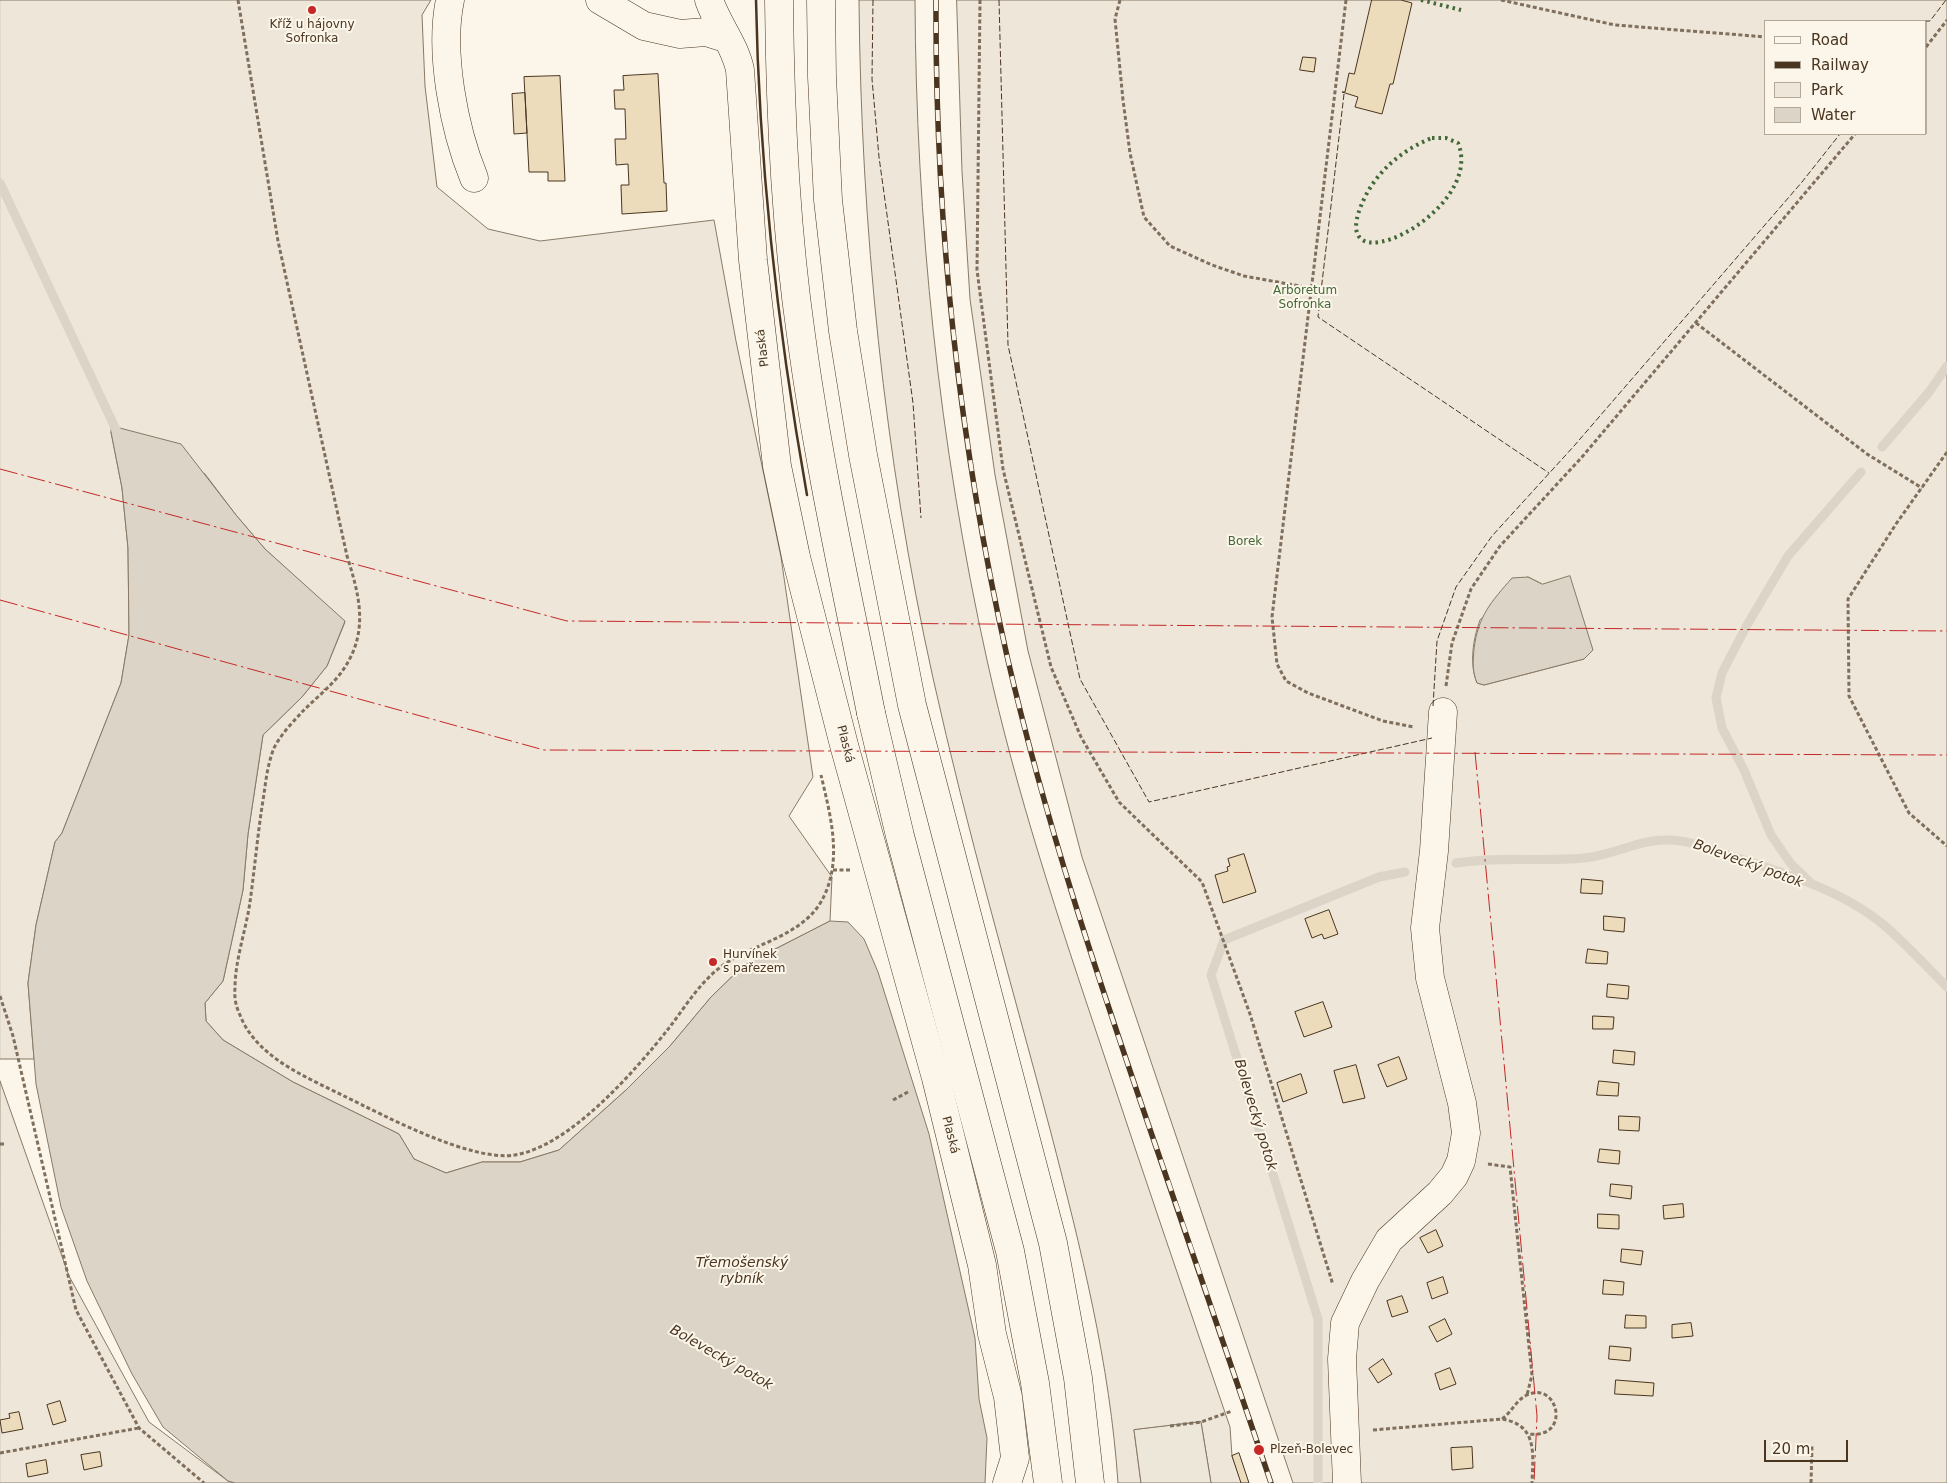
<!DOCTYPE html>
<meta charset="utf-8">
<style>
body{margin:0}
#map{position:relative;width:1947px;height:1483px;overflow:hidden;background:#fbf6e9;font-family:"DejaVu Sans",sans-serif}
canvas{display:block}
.legend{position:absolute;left:1764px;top:20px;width:162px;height:115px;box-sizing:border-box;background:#fbf6e9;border:1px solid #b4a999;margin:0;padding:6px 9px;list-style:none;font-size:15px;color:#4a3520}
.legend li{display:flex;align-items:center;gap:10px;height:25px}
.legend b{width:25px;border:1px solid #b4a999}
.scale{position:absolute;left:1764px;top:1440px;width:84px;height:22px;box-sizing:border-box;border:2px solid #4a3520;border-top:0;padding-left:6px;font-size:15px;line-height:18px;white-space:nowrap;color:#4a3520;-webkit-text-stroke:4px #fbf6e9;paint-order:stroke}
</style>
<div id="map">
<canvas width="1947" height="1483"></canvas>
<ul class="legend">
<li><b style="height:6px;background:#fbf6e9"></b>Road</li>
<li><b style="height:6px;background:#4a3520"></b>Railway</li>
<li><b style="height:14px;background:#ede6d9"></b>Park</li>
<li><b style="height:14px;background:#dcd4c6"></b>Water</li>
</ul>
<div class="scale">20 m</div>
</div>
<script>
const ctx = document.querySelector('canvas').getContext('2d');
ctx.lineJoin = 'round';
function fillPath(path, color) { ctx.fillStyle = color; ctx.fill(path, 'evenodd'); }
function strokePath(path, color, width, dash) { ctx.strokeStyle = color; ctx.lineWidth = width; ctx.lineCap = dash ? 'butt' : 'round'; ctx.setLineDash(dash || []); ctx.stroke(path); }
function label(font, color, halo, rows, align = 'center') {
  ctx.font = font + ' "DejaVu Sans",sans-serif'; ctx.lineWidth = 4; ctx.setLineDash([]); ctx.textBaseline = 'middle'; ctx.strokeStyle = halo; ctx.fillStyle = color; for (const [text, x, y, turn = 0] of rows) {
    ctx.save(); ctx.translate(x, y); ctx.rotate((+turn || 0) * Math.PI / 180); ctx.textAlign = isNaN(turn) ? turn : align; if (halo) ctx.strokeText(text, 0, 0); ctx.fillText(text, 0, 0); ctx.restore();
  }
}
const green = new Path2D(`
 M0,0H431L422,15L425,86L437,187L488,229L540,241L714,220L736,341L781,557L813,777L789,816L832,877L830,921L744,965L711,997L670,1046L626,1090L559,1150L520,1162H482L446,1173L414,1159L399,1134L293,1082L223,1040L206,1021L205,1003L223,981L243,890L248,834L263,735L302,697L327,666L345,622L265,549L236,515L205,474L111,432L122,488L128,548L129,635L121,683L62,833L55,842L36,925L28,983L34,1059H0Z
 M859,0H915C916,221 939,444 987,660C1016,792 1059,921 1102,1049C1144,1176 1187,1302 1230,1427L1232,1456L1242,1483H1211L1201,1422L1134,1430L1141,1483H1118C1110,1364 1081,1249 1051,1133C1011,982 967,831 933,678C884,457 861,226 859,0Z
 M957,0H1947V1483H1293L1082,857L1028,651L995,475L970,299L962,171ZM1766,21H1926V134H1766ZM1528,577L1542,584L1584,659L1484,685L1477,683C1469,664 1473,639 1480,620Z
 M0,1081L69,1276L149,1422L228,1481L235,1483H0Z`);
const parking = new Path2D(`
 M1201,1422L1211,1483H1141L1134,1430Z`);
const water = new Path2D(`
 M112,426L181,444L236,515L265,549L345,621L327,666L302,697L263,735L248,834L243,890L223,981L205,1003L206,1021L223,1040L293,1082L399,1134L414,1159L446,1173L482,1162H520L559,1150L626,1090L670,1046L711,997L744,965L830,921L848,922L864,939L878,972L929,1134L975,1338L979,1399L987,1438L985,1483H235L228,1481L163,1427L132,1374L87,1281L61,1207L36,1084L28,983L36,925L55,842L62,833L121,683L129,635L128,548L122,488L111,432Z
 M1570,576L1593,650L1584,659L1484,685L1477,683C1472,670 1473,662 1474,649C1478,616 1491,602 1512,578L1528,577L1542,584Z`);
const stream = new Path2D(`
 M0,183L119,436
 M1882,447L1929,392L1947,366
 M1456,863C1498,856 1541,862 1584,858C1612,856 1637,840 1665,840C1688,839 1712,850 1734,857C1785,873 1844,891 1885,926C1907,945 1927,967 1947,987
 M1812,884L1791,864L1771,835L1744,770L1722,728L1716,698L1722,673L1747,625L1788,556L1861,472
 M1318,1483V1319L1211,975L1224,940L1379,877L1405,872`);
const building = new Path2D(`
 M1372,0H1401L1412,3L1393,84H1390L1382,114L1355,107L1358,97L1342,92H1345L1349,73L1354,74Z
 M1303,57L1316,58L1314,72L1300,70Z
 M658,74L664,183H666L667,211L622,214L621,185H629L628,164L616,165L615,139H626L625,109H615L614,90H624L623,76Z
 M560,76L565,181H548V172H529L524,77Z
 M525,93L527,133L514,134L512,94Z
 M1244,854L1256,892L1223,903L1215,875L1228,871L1227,867L1230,866L1228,859Z
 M1582,879L1603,881L1602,894L1581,893Z
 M1329,910L1338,934L1324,939L1322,934L1312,938L1305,919Z
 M1604,916L1625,918L1624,932L1604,930Z
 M1588,949L1608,952L1607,964L1586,963Z
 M1608,984L1629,986L1628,999L1607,997Z
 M1323,1002L1332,1027L1304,1037L1295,1012Z
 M1593,1016L1614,1017L1613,1029H1593Z
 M1614,1050L1635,1052L1634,1065L1613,1063Z
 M1399,1057L1407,1079L1387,1087L1378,1065Z
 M1356,1065L1365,1098L1343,1103L1334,1071Z
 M1301,1074L1307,1093L1283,1102L1277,1083Z
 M1599,1081L1619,1083L1618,1096L1597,1095Z
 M1619,1116L1640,1117L1639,1131L1619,1130Z
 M1600,1149L1620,1151L1619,1164L1598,1162Z
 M1611,1184L1632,1186L1631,1199L1610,1196Z
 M1683,1204L1684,1217L1664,1219L1663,1206Z
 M1598,1214L1619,1215V1229L1598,1228Z
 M1436,1230L1443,1246L1428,1253L1420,1238Z
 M1622,1249L1643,1251L1641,1265L1621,1262Z
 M1443,1277L1448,1293L1432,1299L1427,1283Z
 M1604,1280L1624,1282L1623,1295L1603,1294Z
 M1402,1296L1408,1312L1392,1317L1387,1301Z
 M1626,1315L1646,1316V1328H1625Z
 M1445,1319L1452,1334L1437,1342L1429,1327Z
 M1691,1323L1693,1336L1672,1338V1325Z
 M1610,1346L1631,1348L1630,1361L1609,1359Z
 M1383,1359L1392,1374L1378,1383L1369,1369Z
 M1450,1368L1456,1384L1440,1390L1435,1374Z
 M1616,1380L1654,1383L1653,1396L1615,1394Z
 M60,1401L66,1421L53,1425L47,1405Z
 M19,1412L23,1429L2,1433L0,1420L10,1418L9,1414Z
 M1472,1447L1473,1468L1452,1470L1451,1448Z
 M100,1452L102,1466L84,1470L81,1455Z
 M1239,1453L1249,1483H1241L1232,1456Z
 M46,1460L48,1473L28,1477L26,1464Z`);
const path = new Path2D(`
 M238,0L278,241L347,556C359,594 369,630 345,667C335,683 317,697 303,711C293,722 281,734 274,748C268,763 266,779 264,794C258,830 255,866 250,902C246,930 235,960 235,988C234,997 236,1007 240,1015C256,1057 306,1077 344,1096C385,1116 471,1162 515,1155C570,1146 635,1071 669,1028C685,1007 700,982 722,966C755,942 807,936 825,894C842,856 830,814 821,775
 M980,0L977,270L1003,469L1051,667L1081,737L1119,802L1202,882L1250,1014L1333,1285
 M1120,0L1115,19L1123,100L1130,153L1144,217L1170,246L1212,265L1244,276L1311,288
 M1346,0L1272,617L1277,664L1286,681L1308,693L1383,721L1414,727
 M1501,0L1615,25L1766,37
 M1926,47L1947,20
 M1696,323L1867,454L1922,488
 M1947,452L1896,524L1848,599L1849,696L1909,813L1947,846
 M1446,686L1452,643L1471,589L1500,546L1582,457L1855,134
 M833,870H850
 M0,996L13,1036L76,1310L139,1428L204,1483
 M893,1100L910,1091
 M0,1144H4
 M1488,1164L1510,1167L1532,1375L1527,1395
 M1502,1419C1512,1412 1516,1400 1527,1395C1558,1380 1572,1439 1529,1434
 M1170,1426L1201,1422L1232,1411
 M1373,1430L1502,1419C1538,1425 1533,1454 1532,1483
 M0,1453L139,1428
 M1811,1483L1812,1446`);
const minor = new Path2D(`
 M450,0C439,53 454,129 474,178
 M600,0L644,26L680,34L706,32L725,38
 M709,0C718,26 735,45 740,70L753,260L777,466L796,557L844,745L936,1078L982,1265L992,1334L1008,1397L1015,1458L1007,1483
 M1347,1483L1342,1359L1345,1323L1365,1281L1389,1240L1440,1193L1454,1176L1461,1161L1466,1133L1462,1103L1430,978L1425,928L1434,851L1443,712`);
const major = new Path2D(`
 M871,713L900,836L1010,1251L1035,1383L1048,1483`);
const highway = new Path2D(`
 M779,0C780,112 785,224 801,335C818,462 846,587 871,713
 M821,0L822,77L828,200L843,331L863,455L912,705L1053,1243L1078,1378L1090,1483`);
const rail = new Path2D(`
 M936,0C935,219 959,442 1007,656C1045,821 1099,981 1154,1141C1194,1255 1232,1369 1271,1483`);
const hedge = new Path2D(`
 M1421,0L1461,10
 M1432,138H1446L1458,143C1487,213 1316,296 1365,197C1379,169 1404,149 1432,138Z`);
const fence = new Path2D(`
 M873,0L872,79L879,157L913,403L921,518
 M999,0L1008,345L1080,679L1149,802L1432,738
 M1916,21H1930L1946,0
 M1344,94L1318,317L1549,473
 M1433,706L1437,641L1456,587L1492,536L1574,446L1802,182L1840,134`);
const wall = new Path2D(`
 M756,0C759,166 778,332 807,495`);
const power = new Path2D(`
 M0,469L567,621L1947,631
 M0,600L544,750L1947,755
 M1475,752L1537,1416L1534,1483`);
const markers = [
 [312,10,5,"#c62828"],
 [713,962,5,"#c62828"],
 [1259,1450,6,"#c62828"]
];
const poiNames = [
 ["Kříž u hájovny",312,25,"center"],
 ["Sofronka",312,39,"center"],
 ["Hurvínek",723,955],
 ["s pařezem",723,969],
 ["Plzeň-Bolevec",1270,1450]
];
const parkNames = [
 ["Arboretum",1305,291],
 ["Sofronka",1305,305],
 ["Borek",1245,542]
];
const streetNames = [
 ["Plaská",763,348,-97],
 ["Plaská",845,744,76],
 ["Plaská",950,1135,76]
];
const waterNames = [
 ["Bolevecký potok",1748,864,20],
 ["Bolevecký potok",1255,1115,73],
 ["Třemošenský",742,1263],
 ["rybník",742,1279],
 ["Bolevecký potok",721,1358,30]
];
fillPath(green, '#ede6d9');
strokePath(green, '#887966', 1);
fillPath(parking, '#ede7d9');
strokePath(parking, '#887966', 1);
fillPath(water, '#dcd4c6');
strokePath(water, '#887966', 1);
strokePath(stream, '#dcd4c6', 9);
fillPath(building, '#ecdcbc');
strokePath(building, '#4a3520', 1);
strokePath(minor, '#4a3520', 29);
strokePath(major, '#4a3520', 29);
strokePath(highway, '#4a3520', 29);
strokePath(path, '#7f6f5c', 3, [4, 2.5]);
strokePath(minor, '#fbf6e9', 28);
strokePath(major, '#fbf6e9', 28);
strokePath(highway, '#fbf6e9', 28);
strokePath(rail, '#4a3520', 5.5);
strokePath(rail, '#fbf6e9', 4, [11]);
strokePath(hedge, '#436837', 4, [2.5, 4]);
strokePath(fence, '#4a3520', 1, [6, 2.5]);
strokePath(wall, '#4a3520', 2.5);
strokePath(power, '#c62828', 1, [18, 4, 2.5, 4]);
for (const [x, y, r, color] of markers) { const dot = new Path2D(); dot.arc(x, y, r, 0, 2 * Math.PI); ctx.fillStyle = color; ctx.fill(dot); strokePath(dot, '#fbf6e9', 2); }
label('12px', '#4a3520', '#fbf6e9', poiNames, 'left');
label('12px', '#436837', '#fbf6e9', parkNames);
label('12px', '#4a3520', '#fbf6e9', streetNames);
label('italic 14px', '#4a3520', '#fbf6e9', waterNames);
</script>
